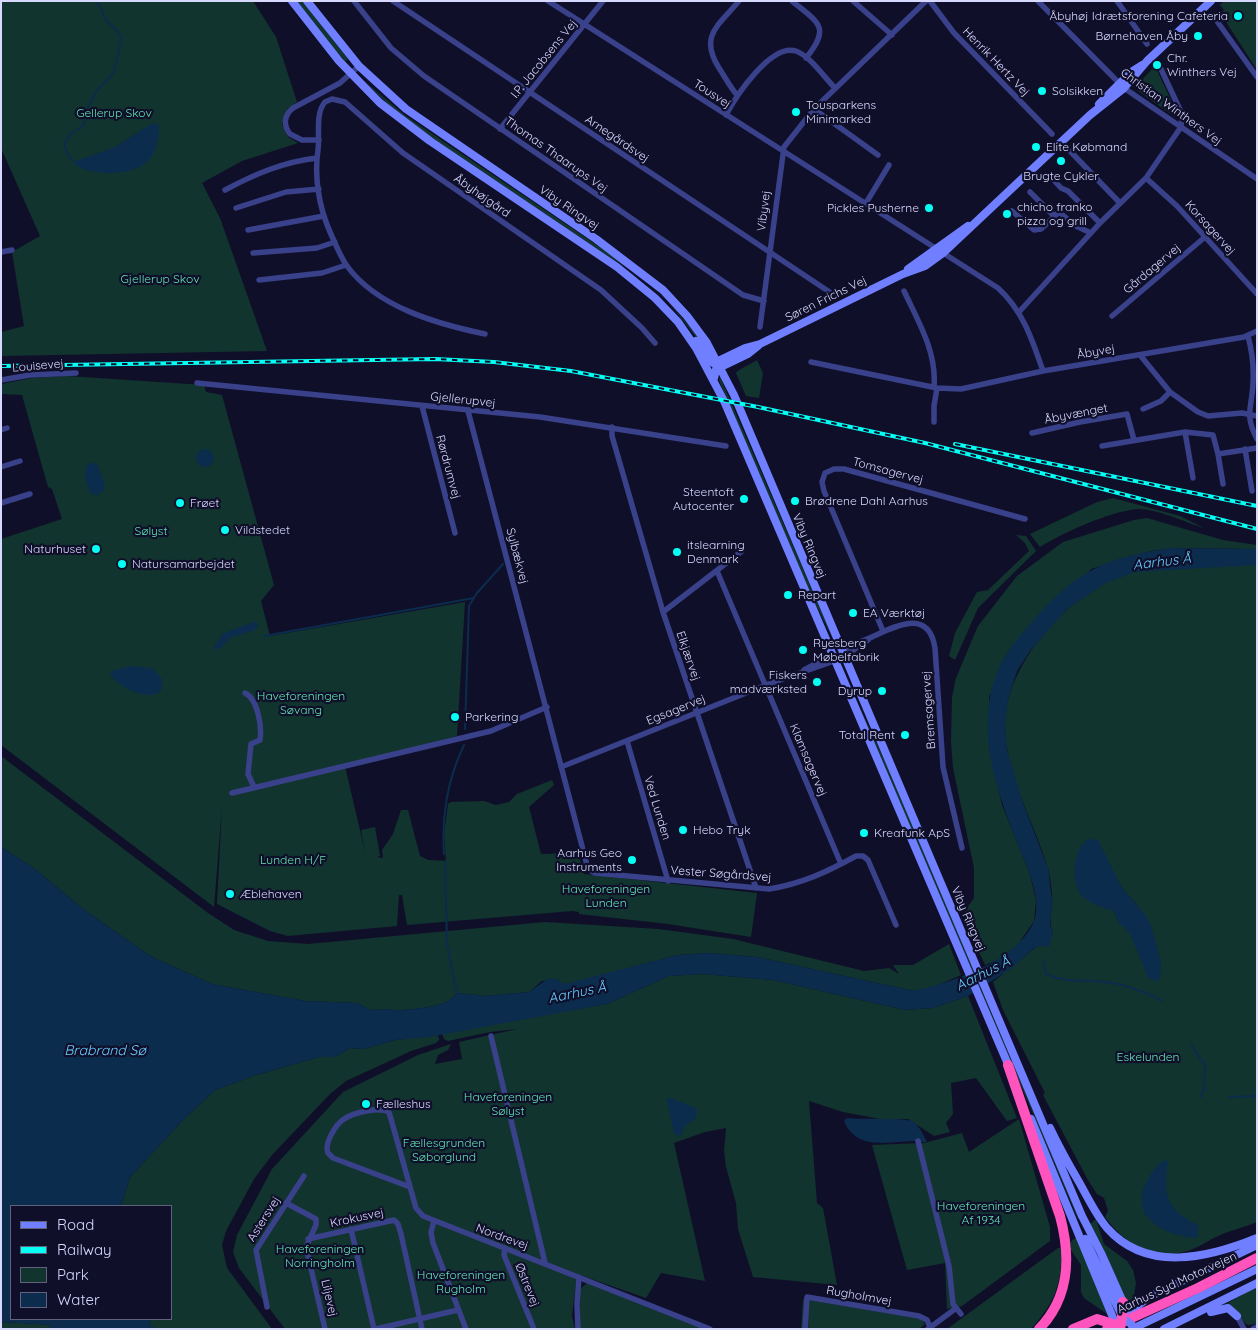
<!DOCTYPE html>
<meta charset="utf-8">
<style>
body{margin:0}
#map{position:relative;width:1258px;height:1330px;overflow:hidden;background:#100f2a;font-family:Quicksand,sans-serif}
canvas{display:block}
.frame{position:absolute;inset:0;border:2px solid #d8d9ff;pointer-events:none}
.legend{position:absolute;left:10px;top:1205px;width:162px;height:115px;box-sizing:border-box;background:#100f2a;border:1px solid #60607f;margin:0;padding:6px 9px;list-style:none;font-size:15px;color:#d8d9ff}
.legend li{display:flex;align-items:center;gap:10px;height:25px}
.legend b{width:25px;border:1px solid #60607f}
</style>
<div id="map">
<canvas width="1258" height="1330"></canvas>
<div class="frame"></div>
<ul class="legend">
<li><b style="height:6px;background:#6f7fff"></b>Road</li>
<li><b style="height:6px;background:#04fff5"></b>Railway</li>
<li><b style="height:14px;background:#12342e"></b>Park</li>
<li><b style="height:14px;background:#0b2c4d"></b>Water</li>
</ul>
</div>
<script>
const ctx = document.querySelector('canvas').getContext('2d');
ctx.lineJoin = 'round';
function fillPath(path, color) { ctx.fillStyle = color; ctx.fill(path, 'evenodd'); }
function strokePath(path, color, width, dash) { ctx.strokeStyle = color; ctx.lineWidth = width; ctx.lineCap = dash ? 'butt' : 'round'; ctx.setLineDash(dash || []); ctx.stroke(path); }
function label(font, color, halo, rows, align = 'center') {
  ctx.font = font + ' Quicksand,sans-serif'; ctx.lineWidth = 4.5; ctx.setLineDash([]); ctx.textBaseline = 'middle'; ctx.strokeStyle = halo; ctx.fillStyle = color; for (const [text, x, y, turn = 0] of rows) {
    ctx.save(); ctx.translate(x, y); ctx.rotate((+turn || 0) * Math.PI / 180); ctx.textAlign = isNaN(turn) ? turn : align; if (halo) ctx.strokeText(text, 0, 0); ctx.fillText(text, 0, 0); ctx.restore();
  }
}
const green = new Path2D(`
 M1,1H253L276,37L297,102L287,109L282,124L288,137L298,143L242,161L202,183L220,218L267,351L1,356V332L24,326L12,252L40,236L1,148Z
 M297,1H302L348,59L345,62Z
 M1224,1H1257V70L1221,14L1224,10L1220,5Z
 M1155,66L1177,113V116L1175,117L1138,91V84Z
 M363,80L406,116L635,271C664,296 688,322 710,354C689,330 672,303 648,282C633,270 617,262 602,252L428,135L389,105Z
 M757,360L763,373L759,398L746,396L736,373C738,369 753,363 757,360Z
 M67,376L204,385L206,392L222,395L274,585L261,601L270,636L465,602L457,736L345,766L365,852L361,830L375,827L380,856L377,857L383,858L382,850L393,834L401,810H408L420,856L428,860L446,861L444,834L448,804L451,802L484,801L496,805L509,802L517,794L552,780L554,785L529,807L541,854L578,853L584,874L757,893L751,937L668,924L579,914V912L572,911L407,925L402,895H399L397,926L288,936L270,931L217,904L222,807L214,907L1,745V539L62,519L52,489L48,487L22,395L1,394V384L32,378Z
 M720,377L835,643L805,583L719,380Z
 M1113,498L1180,516L1204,528C1185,522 1155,508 1137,509C1109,512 1064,532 1040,547L1030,534L1097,502Z
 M1147,518L1223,540L1257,545V549L1172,548L1151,551L1091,569L989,696V748L1002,805L1030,874L1036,901L1034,921L1017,946L1000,959L985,965L962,915L974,898V868L953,768L951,742L952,697L956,678L978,626L1017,576L1063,542L1134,520Z
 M1016,535L1026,536L1036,551L978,608L955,660L949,656L955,633L977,592L988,590L1029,551L1025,543Z
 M1251,564L1257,565V1222C1242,1228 1224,1232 1210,1240C1170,1266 1133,1255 1105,1217L1108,1211L1104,1198L1097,1194L1088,1180L1043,1095L1045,1093L1003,1010L993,982L1053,933C1048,921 1052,912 1052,900C1052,887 1050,874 1046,862C1032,818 1005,773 1005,725C1005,662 1074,586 1134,571C1168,563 1216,566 1251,564ZM1115,876L1122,888L1137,905L1130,933L1117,919L1114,911Z
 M841,668L885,761L975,974L974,975Z
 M1,756L208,913L234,930L268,941L308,944L545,922L658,929L733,939L864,971L889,968L899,974L893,965H913L949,944L961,975L936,986L914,991L757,957L709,953L678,955L564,985L558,980L542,981L529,992L485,996L457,993C447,1009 414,1008 395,1011L392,1009L370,1010L357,1003L305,1001L212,984L150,956L83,909L35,869L1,847Z
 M703,974L773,980L905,1010L933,1008L968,996L1017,1118L1007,1121L976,1078L951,1083L953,1114L946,1123L950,1132L934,1136L908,1119H880L843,1112L809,1101L817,1203L823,1208L837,1285L753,1277L738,1229L736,1203L726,1167L724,1151L726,1128L705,1132L674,1143L705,1281L661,1273L646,1298L577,1274L572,1316L575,1329H285L239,1268L233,1252L237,1235L272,1169L343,1092L418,1055L451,1044L448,1050L438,1055L435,1064L462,1059L459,1042L517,1029L490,1032L448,1041L444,1039L442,1033L607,1004L669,976Z
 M979,984L1079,1218L1078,1219L978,985Z
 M438,1035L439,1040L436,1043L411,1051L346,1081L330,1094L272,1155L254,1179L226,1231L222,1245L227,1268L272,1329H148L151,1319H171V1206H121L130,1177L182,1121L215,1090L253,1076L319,1057H335L350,1048L364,1049L395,1040Z
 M1019,1119L1050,1227V1241L962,1306L947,1309L945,1263L907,1270L872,1145L924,1143L962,1133L969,1152Z
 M1096,1219L1104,1244L1127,1261L1133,1270L1136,1283L1132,1308L1129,1309L1105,1252L1090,1224Z
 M1077,1237L1107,1314L1084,1298L1081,1292V1265L1071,1250L1070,1242Z
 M1058,1248H1062C1061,1285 1056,1301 1031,1329H947Z
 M587,1283L703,1329H580V1289Z
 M1257,1286V1324L1248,1325C1238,1320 1238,1307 1226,1304Z
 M803,1299L921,1319L925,1324L919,1329H801Z
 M1,1322L55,1325L65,1329H1Z`);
const water = new Path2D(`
 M153,123L159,125C159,138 157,152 147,162C133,176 86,177 73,162L113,148Z
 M196 458a9 9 0 1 1 18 0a9 9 0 1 1-18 0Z
 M94,463L98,465L104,484V490L98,495L91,494C86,483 82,475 88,464Z
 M1172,548L1257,549V565L1134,572L1104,584L1067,609L1030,651L1017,671L1008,700L1005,724L1007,750L1023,803L1048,868L1052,901L1050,925L1053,933L1049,947L1040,946L1034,948L1012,968L968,996L933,1008L905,1010L773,980L703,974L669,976L607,1004L429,1037L395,1040L364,1049L350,1048L335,1057H319L253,1076L215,1090L182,1121L130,1177L121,1206H11V1319H151L148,1329H65L55,1325L1,1322V847L35,869L83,909L150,956L212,984L305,1001L357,1003L370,1010L393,1009L395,1011C414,1008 447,1009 457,993L485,996L529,992L549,978L558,980L564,984L678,955L709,953L757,957L914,991C952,982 1018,961 1034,921C1041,903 1031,876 1024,859C1000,800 972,733 998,670C1006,651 1020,636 1033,621C1076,571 1106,557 1172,548Z
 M253,622H257L258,626L255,630L230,638L220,649H213L222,634Z
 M131,666L151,668C160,675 166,680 160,692C145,701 120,687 110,675L112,671Z
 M1089,839L1098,840L1122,888L1144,913L1151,925L1161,962L1160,979L1155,981L1148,978L1130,933L1118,922L1114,911C1105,908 1089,904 1082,896C1070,882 1073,847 1089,839Z
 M668,1098H672L697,1109L696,1118L685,1126L680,1137L674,1133L667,1101Z
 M847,1118C860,1120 907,1117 914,1122C919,1126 924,1136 927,1142C923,1143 920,1141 916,1141C890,1141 857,1152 844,1121Z
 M1166,1160L1168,1162C1163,1196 1166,1209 1198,1225V1235L1196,1238C1163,1235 1126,1216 1148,1179C1153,1171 1157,1163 1166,1160Z`);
const stream = new Path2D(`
 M73,160L68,155L64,145L69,135L84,125L86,111L96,92L114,72L121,40C121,31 113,28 107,21C101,15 104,6 95,1
 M264,636L474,598
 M465,729L469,606L477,593L503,564
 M444,854C441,817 448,778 464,745
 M445,861L447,944L457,995
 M1043,960L1046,974C1063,982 1077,980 1095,981C1117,982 1143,990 1162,1001
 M1191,1044L1205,1066L1204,1087L1206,1089
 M1201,1097L1204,1087
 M1229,1097L1257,1096
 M150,1326L155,1329`);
const river = new Path2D(`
 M54,1329L55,1325`);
const street = new Path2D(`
 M354,1L391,48L424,76L743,295L764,301
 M393,1L831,293
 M548,1L998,288C1023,311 1032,339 1043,371
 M792,1C819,23 831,27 806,58
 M853,1L892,35
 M930,1L954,33L1052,134
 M1038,1L1124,88L1257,179
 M1117,1L1147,44
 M1214,17L1257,77
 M737,95C730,87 725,77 719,68C699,36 718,26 739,1
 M814,109L878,155
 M726,115C736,96 771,43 796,51C810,56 824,77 835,88
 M500,129L603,1
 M319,140H302L290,134C283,125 284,115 293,108L340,83L359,66
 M1070,151L1120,203
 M1049,175L1061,188L1068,191L1100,223
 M1146,178L1177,206L1257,294
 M225,190C255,174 283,162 317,158
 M1030,192L1054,216
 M866,203L889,165
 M236,208L286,192L319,189
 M1012,211L1034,230L1041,229L1059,212L1076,226L1091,233
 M248,230L324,216
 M1,252L12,250
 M253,253L317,248L335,242
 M259,280L322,273L346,265
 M904,291C918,321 937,352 934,387
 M1019,312L1100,223L1146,178L1181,127L1182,114L1160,67
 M1112,316L1205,237
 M760,327L784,147L814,109L926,1
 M485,334C437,324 377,307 347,266C340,256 335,243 330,232C319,207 314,177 318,150C320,135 315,113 325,102L332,99L345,102L403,153L601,290L642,328L655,343
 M1248,336C1252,351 1254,367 1253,383C1252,408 1244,414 1257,439
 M1140,355L1170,392L1198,412L1208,416L1242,413L1257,416
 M811,362L937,388L961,389L1043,371L1244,337L1257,331
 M1,380L30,375L76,373
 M197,383L540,417L726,446
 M422,406L455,533
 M1143,409L1161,401L1170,392
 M468,411L588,869L595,873L769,889C801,884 827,872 856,856H863L868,860L896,925
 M934,422V406L937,388
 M612,427V436L663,612L756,888
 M1,430L7,428
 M1185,432L1193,478
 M1032,433L1080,422L1127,414L1134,440
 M1102,446L1185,432L1213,435L1218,454L1257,448
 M1245,449L1252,491
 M1218,454L1223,484
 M1,467L20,461
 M1,503L30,494
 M717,571L841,864
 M663,612L742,551
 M883,631L824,491L822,482L825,473L834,469H844L1025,519
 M842,650C853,644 864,641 874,636C898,625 929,609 935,648L943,767L962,848
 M845,656L868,640
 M804,670L832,655
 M245,693C258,699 262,727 260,740L251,744L248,774L254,787
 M627,741L668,881
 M561,767L766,685L834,661
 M232,793L491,731L547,707
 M491,1036L545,1263
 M918,1141L949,1266L953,1304L961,1314
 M410,1187L333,1158L328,1153C324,1144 335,1125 344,1119C353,1113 379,1106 389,1112L416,1208L423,1216L710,1329
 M286,1203L316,1219V1225L306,1247L325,1329
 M434,1221L431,1232L433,1243L466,1329
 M351,1229L374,1329
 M308,1239L394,1220L398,1224L401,1234L422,1329
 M505,1248L504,1255L534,1329
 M267,1307L256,1250L304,1176
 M1237,1316L1244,1329
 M376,1329L458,1310
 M578,1329L577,1304L579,1277
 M805,1329L807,1297L919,1316L927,1320L930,1327
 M928,1329L955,1309
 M1253,1329L1257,1327`);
const secondary = new Path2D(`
 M292,1L339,61L380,103L430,141L617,267L655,298L678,322L696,348L724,401L1010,1069
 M307,1L359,66L406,109L596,239L663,290L687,316L707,343L734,395L1082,1216L1101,1253L1130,1318
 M1099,104L1131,72L1142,65
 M908,269L968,226
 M696,341L713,363L721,367L748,354L758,346
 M714,378L718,361L745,348L760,344L903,274L925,266L943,253L1090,115L1124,88L1147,61L1211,1
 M1031,1119L1116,1325
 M1050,1128C1059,1147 1069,1165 1079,1182C1088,1198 1096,1215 1107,1228C1147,1273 1208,1258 1257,1238
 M1085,1239L1122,1316
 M1211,1312L1228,1308L1237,1316
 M1130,1318L1139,1305L1149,1297L1257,1245
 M1132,1329L1257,1269
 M1164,1329L1257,1283`);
const highway = new Path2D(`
 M1008,1065L1060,1216C1071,1257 1070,1297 1039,1329
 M1122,1317L1123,1302
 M1073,1329L1097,1319L1116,1325
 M1107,1329L1198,1288L1257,1258`);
const rail = new Path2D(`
 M1,366L435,359L494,362L571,371L758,407L925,443L1257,529
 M955,444L1257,506`);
const secondaryBridge = new Path2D(`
 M1122,1317L1137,1329`);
const highwayBridge = new Path2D(`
 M1120,1329L1122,1317`);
const markers = [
 [1238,16,5,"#04fff5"],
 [1198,36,5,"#04fff5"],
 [1157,65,5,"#04fff5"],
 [1042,91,5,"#04fff5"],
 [796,112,5,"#04fff5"],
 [1036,147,5,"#04fff5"],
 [1061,161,5,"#04fff5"],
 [929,208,5,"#04fff5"],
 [1007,214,5,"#04fff5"],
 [744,499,5,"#04fff5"],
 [795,501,5,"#04fff5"],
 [180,503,5,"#04fff5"],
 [225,530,5,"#04fff5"],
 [96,549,5,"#04fff5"],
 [677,552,5,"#04fff5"],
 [122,564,5,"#04fff5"],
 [788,595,5,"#04fff5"],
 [853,613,5,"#04fff5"],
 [803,650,5,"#04fff5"],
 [817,682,5,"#04fff5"],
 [882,691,5,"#04fff5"],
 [455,717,5,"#04fff5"],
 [905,735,5,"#04fff5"],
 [683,830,5,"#04fff5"],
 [864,833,5,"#04fff5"],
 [632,860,5,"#04fff5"],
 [230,894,5,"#04fff5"],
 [366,1104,5,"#04fff5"]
];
const poiNames = [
 ["Åbyhøj Idrætsforening Cafeteria",1228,16,"right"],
 ["Børnehaven Åby",1188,36,"right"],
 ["Chr.",1167,58],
 ["Winthers Vej",1167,72],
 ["Solsikken",1052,91],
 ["Tousparkens",806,105],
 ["Minimarked",806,119],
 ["Elite Købmand",1046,147],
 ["Brugte Cykler",1061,176,"center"],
 ["chicho franko",1017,207],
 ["pizza og grill",1017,221],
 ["Pickles Pusherne",919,208,"right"],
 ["Steentoft",734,492,"right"],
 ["Autocenter",734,506,"right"],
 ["Brødrene Dahl Aarhus",805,501],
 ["Frøet",190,503],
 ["Vildstedet",235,530],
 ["itslearning",687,545],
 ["Denmark",687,559],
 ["Naturhuset",86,549,"right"],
 ["Natursamarbejdet",132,564],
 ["Repart",798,595],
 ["EA Værktøj",863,613],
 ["Ryesberg",813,643],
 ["Møbelfabrik",813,657],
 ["Fiskers",807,675,"right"],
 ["madværksted",807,689,"right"],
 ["Dyrup",872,691,"right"],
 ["Parkering",465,717],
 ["Total Rent",895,735,"right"],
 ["Hebo Tryk",693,830],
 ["Kreafunk ApS",874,833],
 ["Aarhus Geo",622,853,"right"],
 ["Instruments",622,867,"right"],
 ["Æblehaven",240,894],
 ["Fælleshus",376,1104]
];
const streetNames = [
 ["I.P. Jacobsens Vej",544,59,-51],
 ["Henrik Hertz Vej",996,62,46],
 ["Tousvej",712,94,33],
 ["Christian Winthers Vej",1171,107,36],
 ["Arnegårdsvej",617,139,34],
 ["Thomas Thaarups Vej",556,155,35],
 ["Åbyhøjgård",482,196,35],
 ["Viby Ringvej",569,208,34],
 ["Vibyvej",764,211,-83],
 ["Korsagervej",1210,228,48],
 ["Gårdagervej",1152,269,-40],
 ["Søren Frichs Vej",826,299,-26],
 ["Åbyvej",1096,352,-10],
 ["Louisevej",38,366,-5],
 ["Gjellerupvej",463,400,6],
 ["Åbyvænget",1076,414,-11],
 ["Rørdrumvej",448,467,75],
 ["Tomsagervej",888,471,15],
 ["Viby Ringvej",809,546,67],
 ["Sylbækvej",517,556,75],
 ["Elkjærvej",688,656,71],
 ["Egsagervej",676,710,-22],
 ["Bremsagervej",929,710,-94],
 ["Klamsagervej",808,760,67],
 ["Ved Lunden",657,808,73],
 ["Vester Søgårdsvej",721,874,4],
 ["Viby Ringvej",968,919,67],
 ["Krokusvej",357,1218,-12],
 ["Astersvej",264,1219,-58],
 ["Nordrevej",502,1237,20],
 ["Aarhus Syd Motorvejen",1177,1283,-25],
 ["Østrevej",527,1285,68],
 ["Rugholmvej",859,1296,10],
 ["Liljevej",329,1298,77]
];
const parkNames = [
 ["Gellerup Skov",114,113],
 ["Gjellerup Skov",160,279],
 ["Sølyst",151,531],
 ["Haveforeningen",301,696],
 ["Søvang",301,710],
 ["Lunden H/F",293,860],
 ["Haveforeningen",606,889],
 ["Lunden",606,903],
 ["Eskelunden",1148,1057],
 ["Haveforeningen",508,1097],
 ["Sølyst",508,1111],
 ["Fællesgrunden",444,1143],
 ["Søborglund",444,1157],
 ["Haveforeningen",981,1206],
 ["Af 1934",981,1220],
 ["Haveforeningen",320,1249],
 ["Norringholm",320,1263],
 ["Haveforeningen",461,1275],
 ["Rugholm",461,1289]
];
const waterNames = [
 ["Aarhus Å",1162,562,-7],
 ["Aarhus Å",983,974,-27],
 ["Aarhus Å",577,993,-12],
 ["Brabrand Sø",105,1051]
];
fillPath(green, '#12342e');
fillPath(water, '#0b2c4d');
strokePath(stream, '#0b2c4d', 2);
strokePath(river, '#0b2c4d', 10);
strokePath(street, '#39418a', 5.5);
strokePath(secondary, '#6f7fff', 8);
strokePath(highway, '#ff53bd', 10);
strokePath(rail, '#04fff5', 4);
strokePath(rail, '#100f2a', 2, [5.5]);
strokePath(secondaryBridge, '#6f7fff', 8);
strokePath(highwayBridge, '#ff53bd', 10);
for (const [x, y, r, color] of markers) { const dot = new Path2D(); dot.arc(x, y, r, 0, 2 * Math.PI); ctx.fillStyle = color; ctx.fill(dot); strokePath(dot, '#100f2a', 2); }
label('12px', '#d8d9ff', '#100f2a', poiNames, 'left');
label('12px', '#d8d9ff', '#100f2a', streetNames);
label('12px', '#5fe4b0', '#100f2a', parkNames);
label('italic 14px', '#66cdff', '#100f2a', waterNames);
</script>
